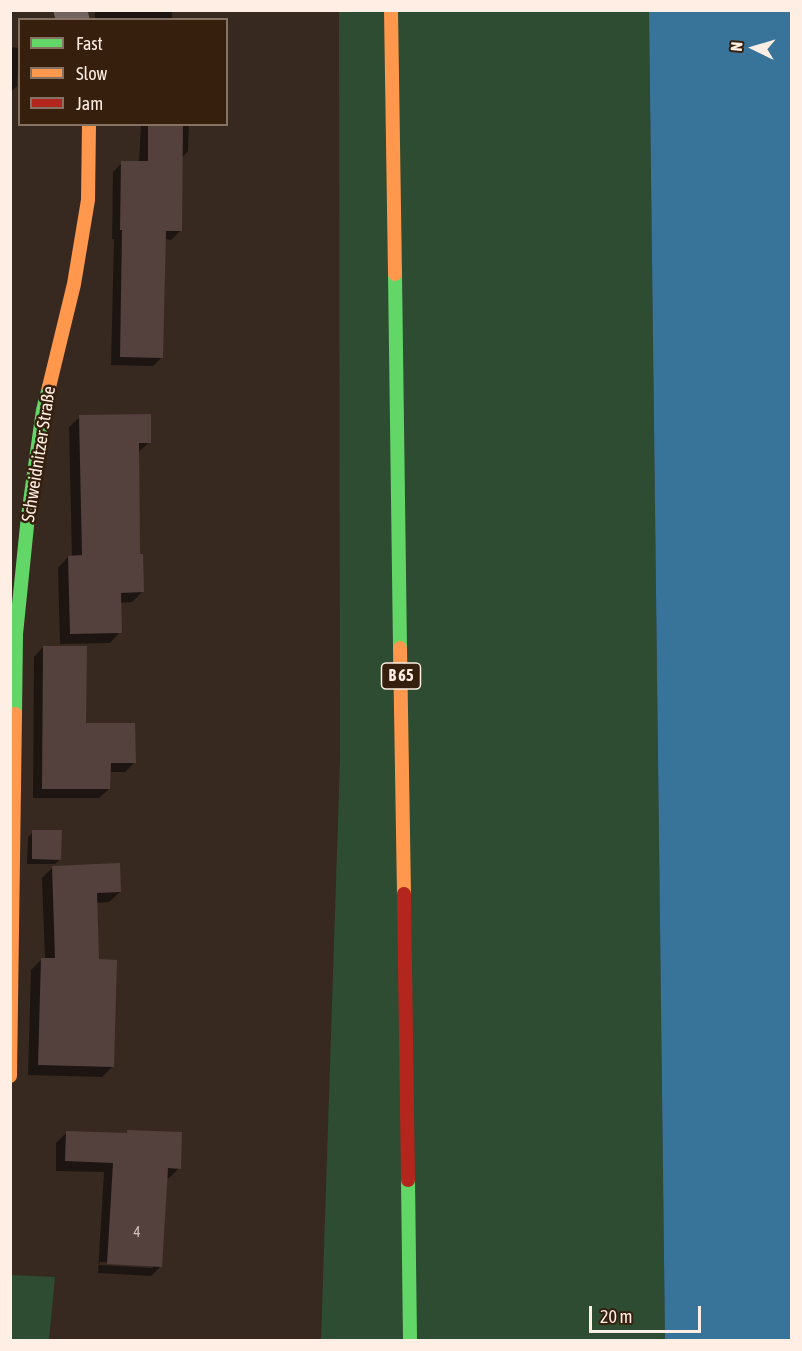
<!DOCTYPE html>
<meta charset="utf-8">
<style>
body{margin:0}
#map{position:relative;width:802px;height:1351px;overflow:hidden;background:#372920;font-family:"Asap Condensed",sans-serif}
canvas{display:block}
.frame{position:absolute;inset:0;border:12px solid #feeee3;pointer-events:none}
.legend{position:absolute;left:18px;top:18px;width:210px;height:108px;box-sizing:border-box;background:#361f0d;border:2px solid #867263;margin:0;padding:8px 10px;list-style:none;font-size:18px;color:#feeee3}
.legend li{display:flex;align-items:center;gap:12px;height:30px}
.legend b{width:30px;border:2px solid #867263}
.north{position:absolute;left:724px;top:18px;width:60px;height:60px;-webkit-text-stroke:4px #361f0d;paint-order:stroke;rotate:275deg;font-size:16px;font-weight:700;line-height:24px;text-align:center;color:#feeee3}
.north::after{content:'';display:block;margin:auto;width:21px;height:27px;background:#feeee3;clip-path:polygon(50% 0,100% 100%,50% 72%,0 100%)}
.scale{position:absolute;left:589px;top:1306px;width:112px;height:27px;box-sizing:border-box;border:3px solid #feeee3;border-top:0;padding-left:8px;font-size:18px;line-height:21px;white-space:nowrap;color:#feeee3;-webkit-text-stroke:4px #361f0d;paint-order:stroke}
</style>
<div id="map">
<canvas width="802" height="1351"></canvas>
<div class="frame"></div>
<ul class="legend">
<li><b style="height:8px;background:#63d668"></b>Fast</li>
<li><b style="height:8px;background:#ff974d"></b>Slow</li>
<li><b style="height:8px;background:#b3261e"></b>Jam</li>
</ul>
<div class="north">N</div>
<div class="scale">20 m</div>
</div>
<script>
const ctx = document.querySelector('canvas').getContext('2d');
ctx.lineJoin = 'round';
function fillPath(path, color) { ctx.fillStyle = color; ctx.fill(path, 'evenodd'); }
function strokePath(path, color, width, dash) { ctx.strokeStyle = color; ctx.lineWidth = width; ctx.lineCap = dash ? 'butt' : 'round'; ctx.setLineDash(dash || []); ctx.stroke(path); }
function label(font, color, halo, rows, align = 'center') {
  ctx.font = font + ' "Asap Condensed",sans-serif'; ctx.lineWidth = 5; ctx.setLineDash([]); ctx.textBaseline = 'middle'; ctx.strokeStyle = halo; ctx.fillStyle = color; for (const [text, x, y, turn = 0] of rows) {
    ctx.save(); ctx.translate(x, y); ctx.rotate((+turn || 0) * Math.PI / 180); ctx.textAlign = isNaN(turn) ? turn : align; if (halo) ctx.strokeText(text, 0, 0); ctx.fillText(text, 0, 0); ctx.restore();
  }
}
const green = new Path2D(`
 M339,11H649L665,1340H321L340,760Z
 M11,1275L55,1277L49,1340H11Z`);
const water = new Path2D(`
 M649,11H791V1340H665Z`);
const shadow = new Path2D(`
 M95,10H172V20H95Z
 M10,47L19,48L17,86L10,93Z
 M141,124H189L188,151L181,159L180,231L171,240L165,239L162,357L153,366L111,365L114,239H112L113,172L122,163H139Z
 M80,417L150,442L137,453L139,556L142,592L132,602L120,603V632L110,643L60,644L58,568L68,557H72L69,427Z
 M43,647L85,725L134,763L125,772H109V789L99,798H33L34,657Z
 M33,832L60,859L55,864H27L28,837Z
 M53,867L120,892L109,902L96,903L98,961L112,1067L102,1077L28,1075L31,970L42,959H45L42,878Z
 M66,1133L179,1168L169,1178H166L161,1266L151,1276L98,1273L104,1172L56,1171V1143ZM100,1262L153,1265V1268L99,1265Z`);
const building = new Path2D(`
 M148,124H183L182,231H166L163,358L120,357L122,230H120L121,161H148Z
 M151,414V443H139L140,554H143L144,592L121,593L122,633L70,634L68,556L82,555L79,415Z
 M43,646H87L86,723H135L136,763H111L110,789H42Z
 M32,830H62L61,860L32,859Z
 M120,863L121,892L97,893L99,959L117,960L114,1067L38,1065L41,958H55L52,866Z
 M127,1130L182,1132L181,1169L168,1168L162,1267L107,1264L113,1163L65,1161L66,1131L127,1133Z`);
const street = new Path2D(`
 M70,10L73,20`);
const fast = new Path2D(`
 M395,274L400,648
 M15,714L16,634L28,516L43,410L49,387
 M408,1180L410,1340`);
const slow = new Path2D(`
 M391,10L395,274
 M49,387L74,284L88,200L89,124
 M400,648L404,894
 M10,1076L15,714`);
const jam = new Path2D(`
 M404,894L408,1180`);
const numberNames = [
 ["4",137,1232]
];
const shields = [
 [401,676,39]
];
const shieldNames = [
 ["B 65",401,676]
];
const streetNames = [
 ["Schweidnitzer Straße",39,454,-81]
];
fillPath(green, '#2d4c31');
fillPath(water, '#387499');
fillPath(shadow, '#0007');
fillPath(building, '#54403d');
strokePath(street, '#726561', 33);
strokePath(fast, '#63d668', 14);
strokePath(slow, '#ff974d', 14);
strokePath(jam, '#b3261e', 14);
label('15px', '#d4c2ba', null, numberNames);
for (const [x, y, w] of shields) { const box = new Path2D(); box.roundRect(x - w / 2, y - 13, w, 26, 4.5); ctx.fillStyle = '#361f0d'; ctx.fill(box); strokePath(box, '#feeee3', 1.5); }
label('bold 16px', '#feeee3', null, shieldNames);
label('18px', '#feeee3', '#361f0d', streetNames);
</script>
